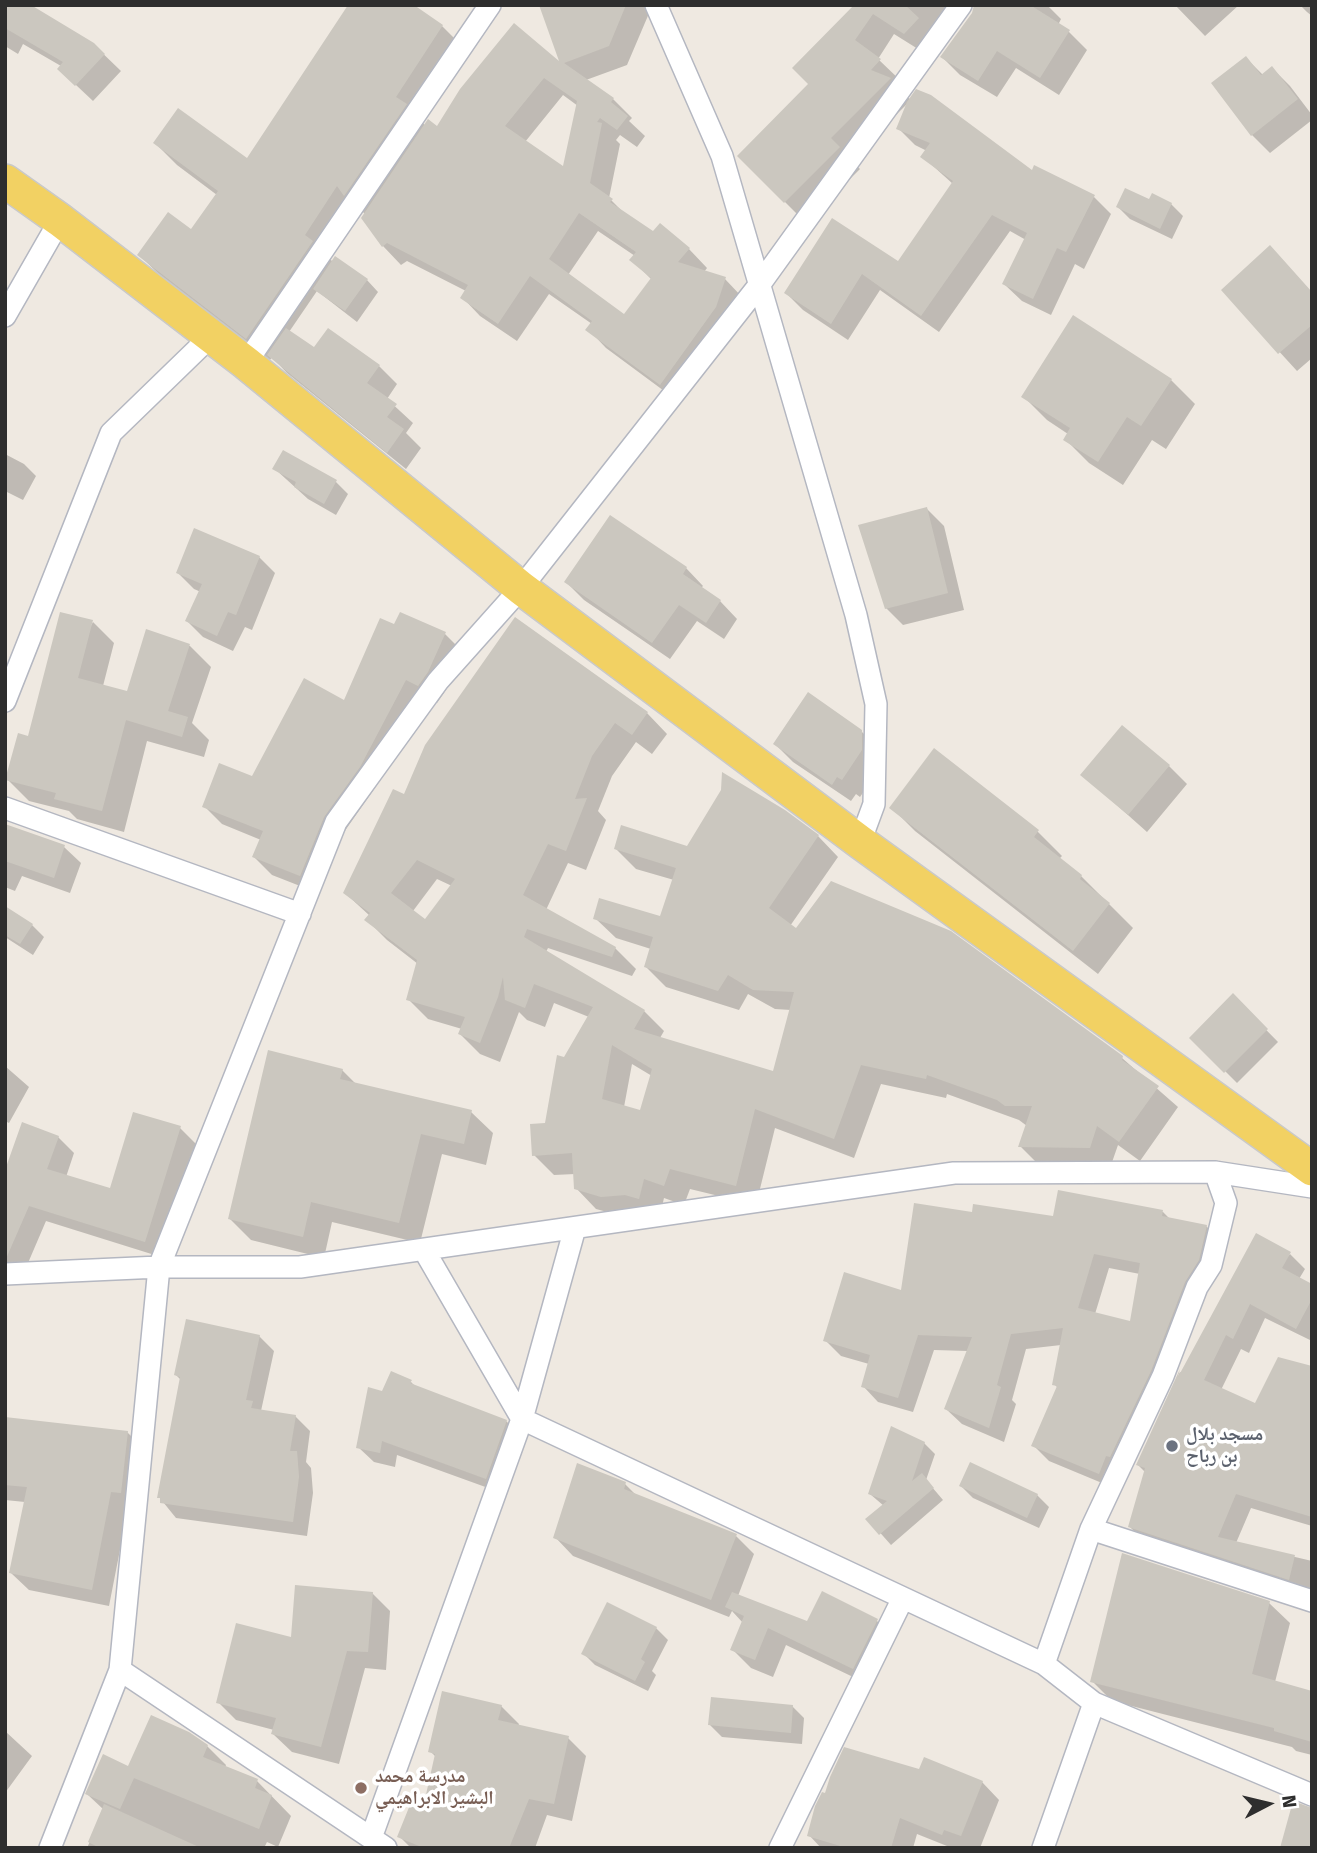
<!DOCTYPE html>
<meta charset="utf-8">
<style>
body{margin:0}
#map{position:relative;width:1317px;height:1853px;overflow:hidden;background:#efe9e1;font-family:"Fira Sans",sans-serif}
canvas{display:block}
.frame{position:absolute;inset:0;border:7px solid #2e2e2e;pointer-events:none}
.north{position:absolute;left:1233px;top:1769px;width:70px;height:70px;-webkit-text-stroke:5px #fff;paint-order:stroke;rotate:83deg;font-size:19px;font-weight:700;line-height:28px;text-align:center;color:#2e2e2e}
.north::after{content:'';display:block;margin:auto;width:24px;height:32px;background:#2e2e2e;clip-path:polygon(50% 0,100% 100%,50% 72%,0 100%)}
</style>
<div id="map">
<canvas width="1317" height="1853"></canvas>
<div class="frame"></div>
<div class="north">N</div>
</div>
<script>
const ctx = document.querySelector('canvas').getContext('2d');
ctx.lineJoin = 'round';
function fillPath(path, color) { ctx.fillStyle = color; ctx.fill(path, 'evenodd'); }
function strokePath(path, color, width, dash) { ctx.strokeStyle = color; ctx.lineWidth = width; ctx.lineCap = dash ? 'butt' : 'round'; ctx.setLineDash(dash || []); ctx.stroke(path); }
function label(font, color, halo, rows, align = 'center') {
  ctx.font = font + ' "Fira Sans","Noto Naskh Arabic",sans-serif'; ctx.lineWidth = 7; ctx.setLineDash([]); ctx.textBaseline = 'middle'; ctx.strokeStyle = halo; ctx.fillStyle = color; for (const [text, x, y, turn = 0] of rows) {
    ctx.save(); ctx.translate(x, y); ctx.rotate((+turn || 0) * Math.PI / 180); ctx.textAlign = isNaN(turn) ? turn : align; if (halo) ctx.strokeText(text, 0, 0); ctx.fillText(text, 0, 0); ctx.restore();
  }
}
const shadow = new Path2D(`
 M5,5L93,44L121,71L93,101L59,69L61,66L23,44L18,54L5,46Z
 M541,5H648L650,11L627,65L586,80L613,99L632,118L629,121L645,136L637,147L620,135L616,140L620,144L609,198L626,215L653,233L689,249L707,268L704,272L725,279L743,298L679,402L606,348L588,329L592,324L549,294L517,341L480,316L462,297L466,291L407,261L401,265L383,246L365,214L360,209L328,257L333,262L367,280L378,292L357,322L317,291L289,332L314,350L379,366L397,384L387,399L413,423L406,433L421,448L406,469L287,373L272,357L270,360L162,277L139,255L191,231L217,195L177,165L155,143L247,160L442,26L465,49L418,119L426,126L438,128L563,66ZM563,95L578,106L565,168L525,142ZM598,231L635,256L632,260L652,280L624,316L568,275Z
 M851,5H972L926,54L894,34L878,59L901,81L896,86L911,100L1032,172L1094,197L1111,214L1084,269L1075,264L1051,315L1022,301L1004,284L1026,240L1010,231L939,332L880,290L848,340L803,310L786,293L898,263L953,184L923,157L927,151L915,145L898,128L908,103L851,160L860,169L806,223L739,156L810,84L854,8Z
 M975,5H1047L1061,19L1058,25L1069,32L1087,50L1059,95L1016,68L997,97L960,75L942,57L973,13Z
 M1175,5H1239L1205,36Z
 M1300,5H1312V16L1307,12Z
 M1246,58L1263,75L1272,68L1290,86L1312,115V120L1270,153L1252,135Z
 M1149,201L1171,204L1183,216L1172,239L1130,219L1118,207Z
 M1223,290L1312,292V358L1297,371Z
 M1171,380L1195,404L1166,449L1152,440L1123,485L1089,463L1065,439L1068,434L1047,420L1023,396Z
 M5,454L24,464L36,476L23,500L5,491Z
 M275,469L336,482L348,494L336,515L308,499Z
 M927,509L944,526L964,610L903,625L886,608Z
 M259,557L275,573L252,630L245,627L233,651L203,637L187,621L201,592L194,589L178,573Z
 M686,568L703,586L701,588L720,601L737,619L724,639L697,621L670,659L584,600L566,582Z
 M93,622L114,643L103,686L128,693L148,631L190,646L211,667L192,723L209,740L204,757L147,741L124,832L77,819L69,811L29,801L7,779Z
 M395,627L445,634L463,652L446,690L437,703L424,697L377,785L342,835L318,893L272,875L254,857L261,840L222,824L204,806L253,778L345,702Z
 M647,713L667,734L652,754L636,742L612,776L598,811L606,820L586,870L568,863L546,910L615,948L636,969L632,976L548,948L546,952L644,1011L664,1031L660,1038L774,1073L791,1010L775,1009L748,994L739,1010L666,987L646,967L651,949L616,938L595,918L661,919L674,880L636,869L616,849L688,848L818,836L838,857L790,926L1122,1058L1178,1107L1140,1161L1118,1145L1110,1168L1040,1166L1020,1146L1027,1126L1019,1120L947,1094L946,1098L881,1084L854,1158L775,1128L756,1205L690,1189L684,1205L664,1198L659,1219L622,1216L596,1209L576,1188L575,1174L554,1175L534,1155L546,1124L565,1058L589,1017L554,1003L545,1027L527,1020L519,1012L500,1062L480,1054L460,1034L462,1029L428,1019L408,999L418,964L387,940L367,920L370,916L345,893L405,796L426,746ZM437,879L452,886L426,921L413,911ZM632,1064L652,1076L641,1113L624,1107Z
 M861,731L880,750L879,769L860,797L856,794L851,801L793,762L775,744Z
 M934,751L1038,832L1062,856L1059,859L1081,876L1133,928L1098,974L915,831L891,807Z
 M1169,766L1187,784L1147,832L1083,775Z
 M5,827L64,847L81,863L70,893L22,876L15,891L5,887Z
 M5,908L32,925L44,937L33,955L5,937Z
 M1233,996L1278,1042L1237,1083L1192,1038Z
 M5,1066L29,1087L9,1123L5,1121Z
 M342,1070L356,1084L471,1112L493,1133L486,1165L442,1154L420,1243L332,1222L324,1258L251,1240L230,1219Z
 M180,1128L196,1144L161,1257L46,1221L25,1270L5,1262V1175L58,1137L74,1153L66,1177L111,1191Z
 M1163,1212L1170,1219L1206,1226L1222,1242L1114,1488L1049,1461L1033,1445L1058,1388L1054,1384L1061,1345L1026,1349L1012,1400L1016,1404L1004,1442L962,1424L946,1409L968,1351L934,1350L913,1412L878,1402L863,1386L869,1364L841,1356L825,1340L903,1292L973,1214L1054,1218ZM1109,1268L1140,1274L1131,1323L1095,1314Z
 M1290,1254L1305,1269L1299,1279L1312,1286V1341L1265,1318L1249,1353L1241,1349L1221,1390L1256,1405L1312,1368V1526L1251,1508L1236,1543L1312,1561V1596L1145,1542L1130,1527L1146,1473L1138,1465L1180,1372L1182,1373Z
 M259,1336L274,1351L261,1411L295,1416L310,1431L306,1462L311,1468L313,1493L307,1536L176,1518L159,1497L181,1380L176,1375Z
 M411,1382L416,1387L506,1421L522,1436L502,1493L397,1455L395,1467L374,1462L358,1447L383,1393Z
 M5,1418L127,1432L145,1450L128,1509L109,1606L29,1590L11,1573L25,1502L5,1500Z
 M924,1443L935,1454L926,1480L943,1500L891,1545L868,1519L884,1506L870,1494Z
 M625,1484L638,1497L736,1536L754,1554L738,1596L808,1624L877,1621L895,1639L872,1686L786,1645L773,1677L751,1668L733,1650L743,1623L732,1611L729,1617L573,1556L555,1537Z
 M961,1486L1037,1495L1049,1507L1039,1528L973,1498Z
 M372,1593L390,1611L386,1670L365,1668L339,1764L292,1752L273,1734L274,1730L236,1720L218,1702L292,1640Z
 M1269,1603L1290,1623L1275,1682L1312,1692V1755L1296,1751L1292,1747L1112,1701L1092,1681Z
 M656,1628L668,1640L652,1671L656,1675L648,1691L595,1665L583,1653Z
 M501,1706L519,1724L518,1727L568,1738L586,1756L572,1821L547,1815L535,1848H411L399,1836L426,1801L436,1757L430,1751Z
 M792,1706L804,1718L802,1744L722,1737L710,1725Z
 M5,1731L32,1756L5,1793Z
 M207,1746L226,1765L225,1768L257,1781L291,1816L278,1847L267,1842L264,1848H87L104,1810L87,1794L129,1768Z
 M920,1771L982,1782L999,1800L980,1848L961,1846V1848H952L917,1834L913,1848H821L809,1835Z`);
const building = new Path2D(`
 M5,5H31L94,43L105,54L75,86L57,69L63,62L5,28Z
 M348,5H414L443,25L396,97L407,104L344,196L337,186L305,235L313,241L246,339L137,255L168,212L191,229L218,191L153,143L178,108L247,158Z
 M539,5H626L609,46L564,63L614,98L611,102L628,116L617,130L600,118L597,122L602,123L590,183L613,199L610,202L653,231L660,223L690,248L678,262L726,277L716,307L660,385L585,330L592,321L530,276L498,324L460,298L468,285L387,243L382,247L361,218L428,119L437,126L460,89L514,23L559,61ZM544,78L577,101L563,166L505,126ZM579,213L636,252L629,260L651,278L624,314L549,259Z
 M854,5H905L919,18L904,34L873,14L855,40L881,59L871,70L891,78L831,138L840,147L784,203L737,156L808,84L792,68Z
 M974,5H1030L1070,30L1040,78L997,51L978,81L940,57L972,13Z
 M1246,56L1261,75L1272,66L1298,99L1251,136L1211,83Z
 M916,89L931,95L1032,170L1034,165L1095,195L1066,252L1057,248L1033,299L1002,284L1027,233L992,215L921,316L862,274L831,324L784,293L832,218L898,261L953,181L920,157L930,143L896,129L907,102Z
 M1125,188L1149,199L1152,193L1172,203L1160,229L1116,207Z
 M1270,245L1312,292V325L1278,354L1221,290Z
 M335,256L368,279L345,311L313,289Z
 M1073,315L1172,379L1141,426L1127,417L1098,462L1063,440L1070,428L1021,397Z
 M286,328L314,347L328,328L380,365L367,383L397,404L387,417L404,429L387,453L267,355Z
 M283,450L337,480L324,504L294,487L296,482L272,469Z
 M927,507L948,593L885,609L858,525Z
 M610,515L687,567L683,574L721,600L706,623L679,605L652,643L564,582Z
 M194,528L260,556L236,615L228,612L217,636L185,621L202,584L176,573Z
 M60,612L93,620L78,678L127,691L146,629L190,644L168,711L188,717L182,737L126,720L102,811L54,799L56,793L5,780L18,733L28,736Z
 M400,612L446,632L428,672L418,686L406,680L360,767L324,817L300,876L252,857L263,831L202,807L219,763L252,776L304,678L344,700L380,618L394,624Z
 M515,617L648,712L632,735L615,723L592,756L575,799L587,798L566,851L548,844L523,895L616,947L612,957L527,929L524,937L645,1010L634,1029L773,1071L794,992L753,990L728,975L718,991L644,967L653,937L593,919L599,898L660,916L676,868L614,849L621,825L687,846L721,790L722,772L785,810L819,835L769,908L796,928L831,881L951,931L1123,1056L1122,1060L1159,1086L1119,1142L1097,1126L1090,1148L1018,1147L1032,1106H1005L997,1100L927,1075L926,1079L861,1065L834,1139L755,1109L736,1186L670,1169L664,1186L644,1179L639,1199L625,1195L601,1197L574,1189L572,1153L532,1156L530,1124L545,1123L557,1055L564,1057L593,1007L534,984L525,1008L505,1000L503,977L498,997L480,1043L458,1034L465,1017L406,1000L417,960L364,920L370,913L343,893L393,789L404,794L425,745ZM417,860L455,879L425,919L391,893ZM612,1045L652,1069L640,1110L602,1099Z
 M808,692L862,730V750L842,780L837,777L832,785L773,744Z
 M1122,725L1170,765L1128,815L1080,775Z
 M934,748L1039,830L1034,837L1082,875L1080,879L1110,903L1073,951L889,808Z
 M5,824L65,845L54,878L5,861Z
 M5,906L33,924L20,944L5,935Z
 M1233,993L1268,1029L1224,1073L1189,1038Z
 M268,1050L343,1069L340,1079L472,1110L464,1144L421,1134L399,1223L311,1202L303,1237L228,1219Z
 M133,1112L181,1126L145,1242L29,1206L5,1261V1170L22,1122L59,1136L47,1169L110,1188Z
 M1058,1190L1163,1210L1162,1216L1207,1225L1199,1260L1185,1282L1151,1371L1110,1457L1106,1456L1099,1474L1031,1446L1057,1386L1052,1385L1063,1328L1011,1334L997,1385L1001,1387L989,1428L944,1409L972,1337L918,1335L898,1398L861,1387L870,1355L823,1341L844,1272L901,1290L914,1203L972,1212L973,1204L1053,1216ZM1094,1254L1140,1263L1130,1321L1078,1308Z
 M1256,1233L1291,1252L1282,1268L1312,1284V1299L1296,1329L1250,1304L1233,1339L1226,1335L1204,1380L1255,1403L1278,1357L1312,1366V1517L1236,1494L1218,1537L1295,1555L1289,1580L1128,1527L1145,1468L1136,1465L1180,1369L1178,1377Z
 M186,1319L260,1335L246,1400L253,1401L251,1408L296,1415L290,1451H297L299,1477L293,1522L160,1503V1498H157L180,1377L174,1375Z
 M391,1371L412,1380L410,1383L507,1420L486,1479L382,1441L380,1453L356,1448L368,1387L382,1391Z
 M5,1417L128,1431L121,1493L111,1492L92,1590L9,1573L27,1487L5,1485Z
 M891,1426L925,1442L912,1481L922,1473L934,1488L879,1535L865,1519L887,1501L868,1494Z
 M970,1462L1038,1494L1027,1518L959,1486Z
 M577,1463L626,1482L624,1489L737,1534L711,1600L553,1538Z
 M1122,1553L1270,1601L1252,1674L1312,1691V1742L1274,1731V1728L1090,1682Z
 M295,1585L373,1592L368,1652L347,1651L321,1747L271,1734L276,1718L216,1703L236,1623L291,1637Z
 M822,1591L878,1619L853,1669L768,1628L755,1660L730,1650L744,1616L725,1607L732,1592L807,1621Z
 M607,1602L657,1627L641,1659L645,1662L635,1681L581,1654Z
 M442,1691L502,1705L498,1720L569,1736L554,1804L529,1799L509,1848H424L397,1837L414,1795L425,1799L435,1754L428,1752Z
 M711,1697L793,1705L791,1733L708,1725Z
 M151,1715L189,1732L208,1745L203,1757L258,1779L255,1788L272,1795L259,1829L134,1778L120,1809L85,1794L103,1754L128,1766Z
 M844,1747L919,1769L924,1757L983,1781L961,1836L944,1830L942,1835L900,1818L891,1848H847L807,1836L815,1806L822,1792L825,1793L830,1777Z
 M1293,1801L1312,1808V1848H1280Z
 M104,1804L201,1848H100L88,1842Z`);
const minor = new Path2D(`
 M656,5L722,156L856,615L876,704L874,804L860,842
 M5,316L60,220
 M246,363L490,5
 M5,701L111,433L210,337
 M5,808L300,914
 M424,1250L522,1419L1044,1664L1091,1529L1163,1376L1197,1287L1211,1265L1226,1203L1215,1172
 M5,1274L159,1267H300L954,1173L1215,1172L1312,1187
 M1091,1529L1312,1601
 M1044,1664L1094,1703L1312,1795
 M120,1670L386,1848
 M371,1838L522,1419L575,1228
 M50,1848L120,1670L159,1267L336,822L438,681L521,588L760,284L961,5
 M780,1848L903,1598
 M1043,1848L1094,1703`);
const primary = new Path2D(`
 M5,181L60,220L246,363L521,588L860,842L1312,1169`);
const markers = [
 [1172,1446,7,"#6b7280"],
 [361,1788,7,"#8d6e63"]
];
const worshipNames = [
 ["مسجد بلال",1186,1435],
 ["بن رباح",1186,1457]
];
const educationNames = [
 ["مدرسة محمد",375,1777],
 ["البشير الابراهيمي",375,1799]
];
fillPath(shadow, '#0003');
fillPath(building, '#cbc7bf');
strokePath(minor, '#b4b7c1', 24);
strokePath(primary, '#c9c9c9', 36);
strokePath(minor, '#fff', 21);
strokePath(primary, '#f2d163', 33);
for (const [x, y, r, color] of markers) { const dot = new Path2D(); dot.arc(x, y, r, 0, 2 * Math.PI); ctx.fillStyle = color; ctx.fill(dot); strokePath(dot, '#fff', 2.5); }
label('bold 19px', '#5b616d', '#fff', worshipNames, 'left');
label('bold 19px', '#785e54', '#fff', educationNames, 'left');
</script>
